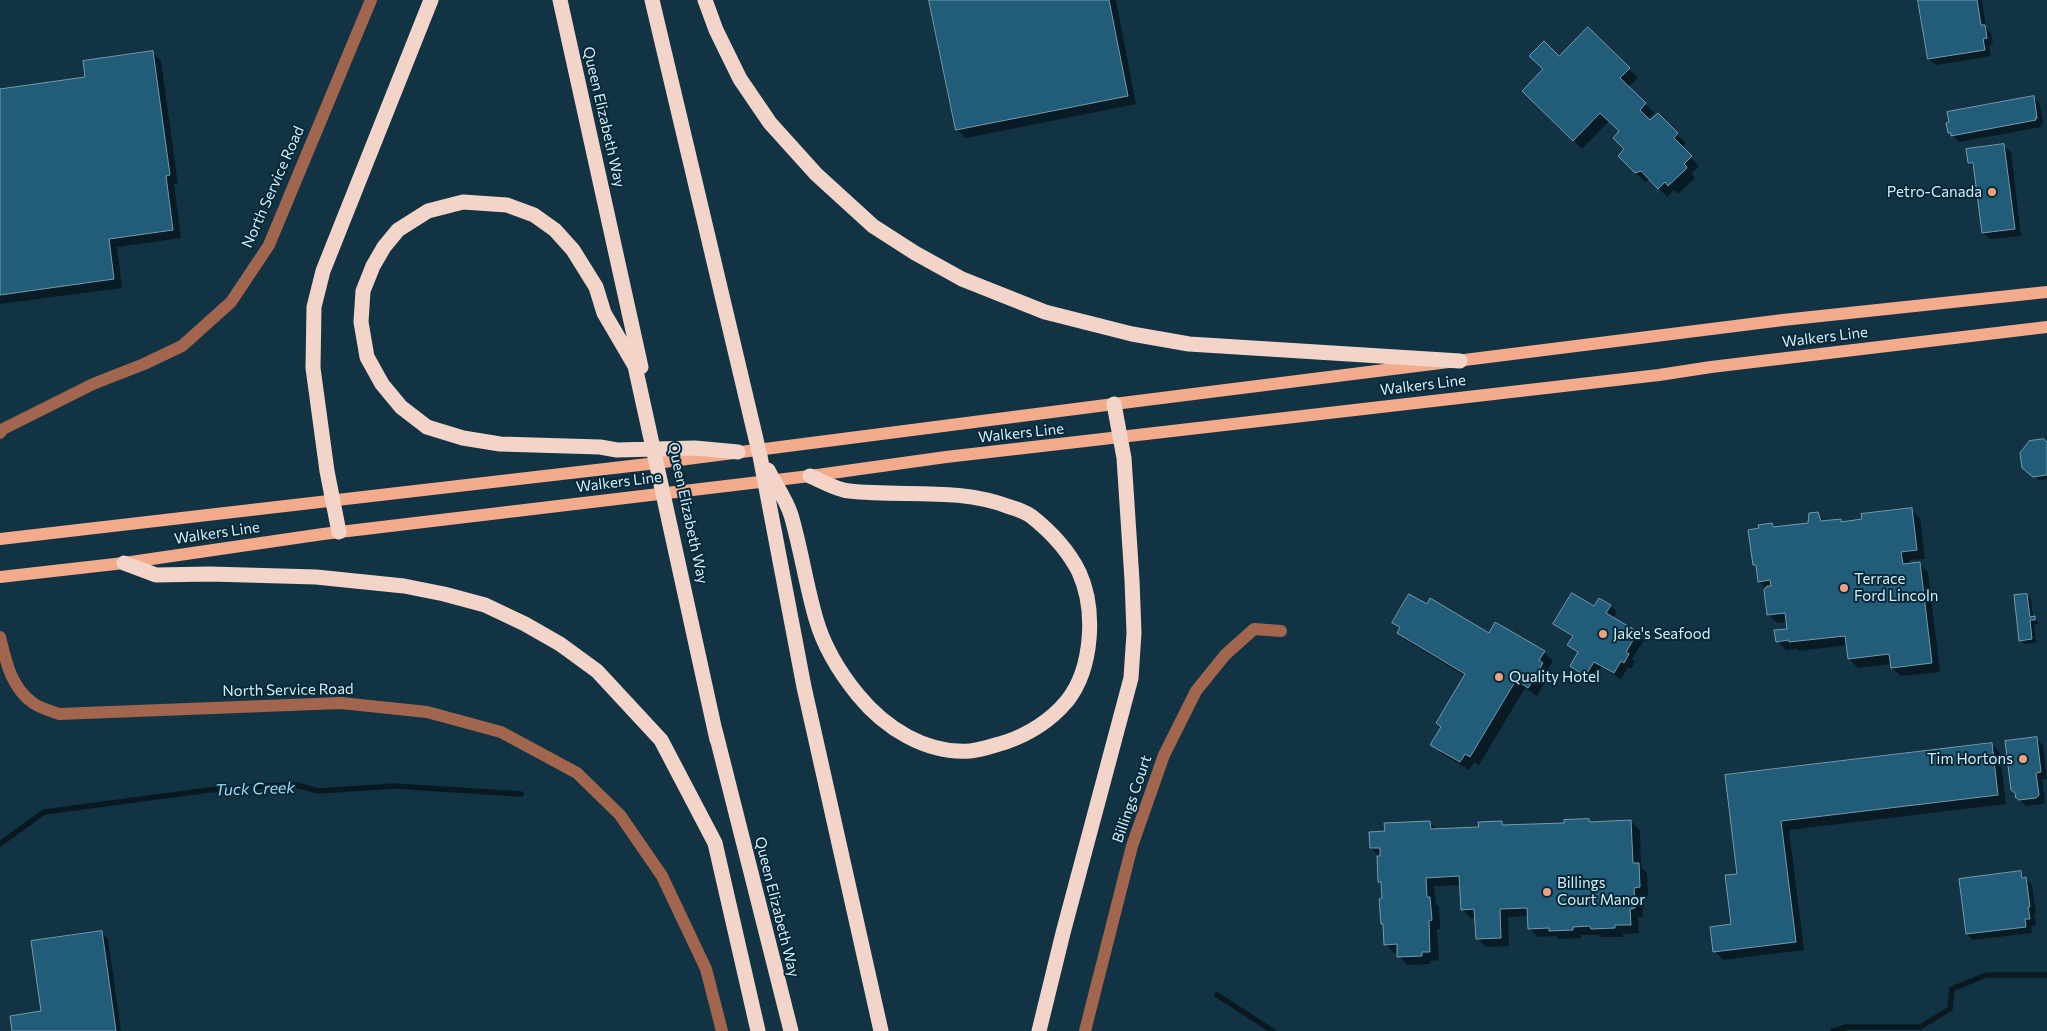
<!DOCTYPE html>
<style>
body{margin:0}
canvas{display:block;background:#134}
</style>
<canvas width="2047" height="1031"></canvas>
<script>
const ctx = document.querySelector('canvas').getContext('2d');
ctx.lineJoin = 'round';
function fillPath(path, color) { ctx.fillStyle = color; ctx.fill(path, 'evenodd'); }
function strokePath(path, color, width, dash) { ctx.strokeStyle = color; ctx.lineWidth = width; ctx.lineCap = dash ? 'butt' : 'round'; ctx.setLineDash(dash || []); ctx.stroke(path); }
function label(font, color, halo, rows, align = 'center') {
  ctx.font = font + ' Commissioner,sans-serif'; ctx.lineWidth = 4; ctx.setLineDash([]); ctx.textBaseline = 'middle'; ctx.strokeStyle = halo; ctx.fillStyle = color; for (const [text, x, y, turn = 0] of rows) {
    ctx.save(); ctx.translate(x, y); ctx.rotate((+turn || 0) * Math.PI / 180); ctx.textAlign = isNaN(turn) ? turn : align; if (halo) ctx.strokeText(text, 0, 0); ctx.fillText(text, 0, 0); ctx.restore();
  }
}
const shadow = new Path2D(`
 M931,0H1116L1136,104L966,138L957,130Z
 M1919,0H1982L1986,28L1991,33L1993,44L1989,45L1991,56L1936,65L1929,59Z
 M1588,28L1638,78L1628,87L1654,113L1648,119L1650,122L1658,115L1686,143L1681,148L1699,166L1692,173L1695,178L1678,194L1674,190L1667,197L1650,179L1645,182L1619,156L1626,149L1621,131L1610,120L1582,149L1524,91Z
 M153,53L161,61L178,184H174L181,238L117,247L122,288L0,304V90L87,78Z
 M2033,97L2040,104L2043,124H2041V127L1959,142L1949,133L1950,123Z
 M2004,146L2011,152L2021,236L1990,239L1983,233L1975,169L1969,163Z
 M2047,443V479L2039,480L2027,472Z
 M1911,510L1920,518L1925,559L1910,560V564L1919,563L1928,572L1940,672L1901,676L1892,668V664L1858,668L1849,659L1848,645L1799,651L1797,649L1786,650L1777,641L1789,630L1788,622L1777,623L1768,614L1766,589L1759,581L1757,568L1754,565L1772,524L1775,528L1809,524L1818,514L1826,522L1840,520L1843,523Z
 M2027,595L2031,599L2033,618L2039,624H2034L2036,643L2024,644L2020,640Z
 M1610,606L1617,612L1613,619L1637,633L1644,640L1632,659L1635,662L1631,669L1628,667L1621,679L1601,667L1592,682L1571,666L1579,654L1569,645L1573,638L1555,624L1594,608Z
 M1393,622L1489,635L1544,652L1553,661L1548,669L1551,672L1537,696L1525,688L1479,765L1474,762L1469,770L1441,753L1432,744L1442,728L1465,676L1407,641L1398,633L1400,629Z
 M2036,738L2043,745L2047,779H2042L2045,802L2043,804L2026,806L2017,797Z
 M1992,744L2000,753L2006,804L1789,830L1804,950L1723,960L1715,951L1732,925L1739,875L1727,776Z
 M1589,820L1592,823L1631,821L1640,830L1641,867L1647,873L1648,896H1642L1643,917H1638L1639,933L1623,934V937H1601L1598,935H1581V938L1559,939L1556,936L1538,937L1529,928V916L1508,917L1509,946L1486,947L1477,938L1476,918H1471L1462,909L1461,885L1434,886L1436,904L1439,907L1440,929H1437L1439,960L1430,961V964L1407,965L1399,956L1398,953H1394L1386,944L1385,927L1382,924L1383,885L1379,882L1381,858L1371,848L1386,832L1430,823L1437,830L1480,828L1501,822L1506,827L1565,824Z
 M2020,872L2032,885L2036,913L2034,914L2036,925L2031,926L2032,933L1973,940L1967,934Z
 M102,932L108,939L121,1031H13L42,1012Z`);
const stream = new Path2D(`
 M0,844L44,812L209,790L263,786L296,785L318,791L394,786L521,794
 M1217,995L1273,1031
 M1833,1031L1847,1027H1920L1950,1009L1952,989L1986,975H2047`);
const building = new Path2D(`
 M929,0H1109L1128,96L956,130Z
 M1918,0H1977L1981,25H1985L1987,38L1983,39L1985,50L1928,59Z
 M1588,27L1630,68L1620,78L1646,103L1640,110L1650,120L1658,113L1678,133L1674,138L1692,156L1684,164L1687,167L1686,169L1668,186L1665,182L1658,189L1641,171L1635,173L1618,156L1624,149L1613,138L1619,131L1600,113L1573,141L1522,91L1543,69L1529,56L1544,41L1559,56Z
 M153,51L170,175L166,176L173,230L109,239L114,279L0,295V89L85,77L83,61Z
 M2034,96L2037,118H2035L2036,120L1951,136V133H1948L1946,123L1949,122L1947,112Z
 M2004,144L2015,229L1982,233L1973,163H1968L1966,149Z
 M2044,439L2047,442V475L2033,477L2022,468L2020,453L2029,441Z
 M1912,508L1917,550L1901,552L1903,564L1920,562L1932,663L1891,668L1889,654L1848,659L1845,636L1789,642V640L1776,642L1774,630L1787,629L1785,613L1767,615L1764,590L1767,586H1771L1770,580L1758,582L1756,565H1753L1748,530L1759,528L1758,525L1772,523L1773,527L1808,523L1809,513L1818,512L1821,521L1841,519V522L1862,519L1861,514Z
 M1572,593L1594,606L1599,598L1611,605L1606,613L1638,632L1626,652L1629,654L1624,663L1621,661L1614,673L1594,662L1585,676L1570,666L1578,652L1567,645L1573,636L1553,624Z
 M1409,594L1427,604L1430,598L1489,633L1495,622L1545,651L1539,660L1543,663L1528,688L1516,680L1470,757L1465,754L1460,762L1430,745L1441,727L1436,723L1465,674L1397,633L1400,627L1392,623Z
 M2027,594L2030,617L2035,616V620H2030L2032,639L2019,641L2014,595Z
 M2037,737L2041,772L2036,773L2039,795L2036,798L2019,800L2015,797L2016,794L2011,790L2005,741Z
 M1992,743L1998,795L1781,821L1796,942L1713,952L1710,927L1731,924L1725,875L1737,874L1725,775Z
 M1589,819L1590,822L1631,820L1633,863H1639L1640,887L1634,888L1635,908L1630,909L1631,925H1615V928L1591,929L1590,926L1573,927V930L1549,931V928L1528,929L1527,908L1500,909L1501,938L1476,939L1474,909L1461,910L1459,876L1426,878L1427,897H1430L1432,920L1429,921L1430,952H1422V956L1397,957V944L1384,945L1383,924H1381L1379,899L1382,898L1381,882H1378L1377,856H1380V848H1370L1369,832L1385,831L1384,823L1430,821L1431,829L1479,827L1478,822L1502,821V825L1564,823V820Z
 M2021,871L2022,878L2026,877L2030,907H2028L2030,919H2025L2026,927L1966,934L1959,879Z
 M102,931L116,1031H12L10,1016L41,1011L31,941Z`);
const minor = new Path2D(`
 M0,433L3,429L93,384L144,364L182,346L231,302L269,245L371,0
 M0,637C6,662 11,687 33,703C40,708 51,711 59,714L341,703L427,712L501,732L577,773L620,815L662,876L706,969L722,1031
 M1085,1031L1132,846L1164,755L1196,691L1225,655L1254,629L1281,631`);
const major = new Path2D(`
 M0,539L648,464L1114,404L1783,320L2047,292
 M0,577L124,563L323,534L810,476L946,457L1659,375L1711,367L2047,327`);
const highway = new Path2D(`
 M560,0L641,367
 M652,0L760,456L804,687L881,1031
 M705,0L716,30L740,79L770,123L816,174L873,226L915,253L962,279L1045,312L1132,334L1189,344L1460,361
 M768,470C775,484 786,499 791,515C801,549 806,585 816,619C824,647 840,673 858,695C885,728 926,754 970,751C982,750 995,745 1006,742C1029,734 1051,720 1067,701C1093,668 1096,609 1079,572C1068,550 1050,531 1031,516C1025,512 1017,509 1010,507C958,487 904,497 849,491C837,490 822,481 810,476
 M339,532L327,471L313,368L314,307L323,271L431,0
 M124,563L156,575L210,574L316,577L404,586L444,594L485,605L525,624L560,644L597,671L661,740L715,843L758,1031
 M715,730L791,1031
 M717,740L635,366L604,313L596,287L573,250L555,230L534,215L507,205L463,202L428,211L398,230L384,247L373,266L363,291L361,322L367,357L382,384L401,407L427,427L463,438L500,444L600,447L617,450L695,448L738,452
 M1039,1031L1063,933L1131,678L1134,633L1132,580L1124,458L1114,404`);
const markers = [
 [1992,192,5,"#f2a17e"],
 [1844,588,5,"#f2a17e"],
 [1603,634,5,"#f2a17e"],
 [1499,677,5,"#f2a17e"],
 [2023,759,5,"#f2a17e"],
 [1547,892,5,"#f2a17e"]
];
const streetNames = [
 ["Queen Elizabeth Way",604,117,77],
 ["North Service Road",273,187,-66],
 ["Walkers Line",1825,337,-7],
 ["Walkers Line",1423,385,-7],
 ["Walkers Line",1021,433,-6],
 ["Walkers Line",619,482,-7],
 ["Queen Elizabeth Way",688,513,78],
 ["Walkers Line",217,533,-8],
 ["North Service Road",288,690,-1],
 ["Billings Court",1132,799,-71],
 ["Queen Elizabeth Way",777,907,76]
];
const poiNames = [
 ["Petro-Canada",1982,192,"right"],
 ["Terrace",1854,579],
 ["Ford Lincoln",1854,596],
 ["Jake's Seafood",1613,634],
 ["Quality Hotel",1509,677],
 ["Tim Hortons",2013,759,"right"],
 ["Billings",1557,883],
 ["Court Manor",1557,900]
];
const waterNames = [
 ["Tuck Creek",255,789,-2]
];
fillPath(shadow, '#0007');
strokePath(stream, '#0a1920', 5.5);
fillPath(building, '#215c78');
strokePath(building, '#7599ad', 1);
strokePath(minor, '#a1664d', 12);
strokePath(major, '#f3ab8c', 12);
strokePath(highway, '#f2d4c8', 15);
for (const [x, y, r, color] of markers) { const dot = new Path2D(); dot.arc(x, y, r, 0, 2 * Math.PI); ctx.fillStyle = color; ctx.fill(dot); strokePath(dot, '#052939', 2); }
label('15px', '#d9ebf6', '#052939', streetNames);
label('15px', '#d9ebf6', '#052939', poiNames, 'left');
label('italic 16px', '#a6d6f1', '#052939', waterNames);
</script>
